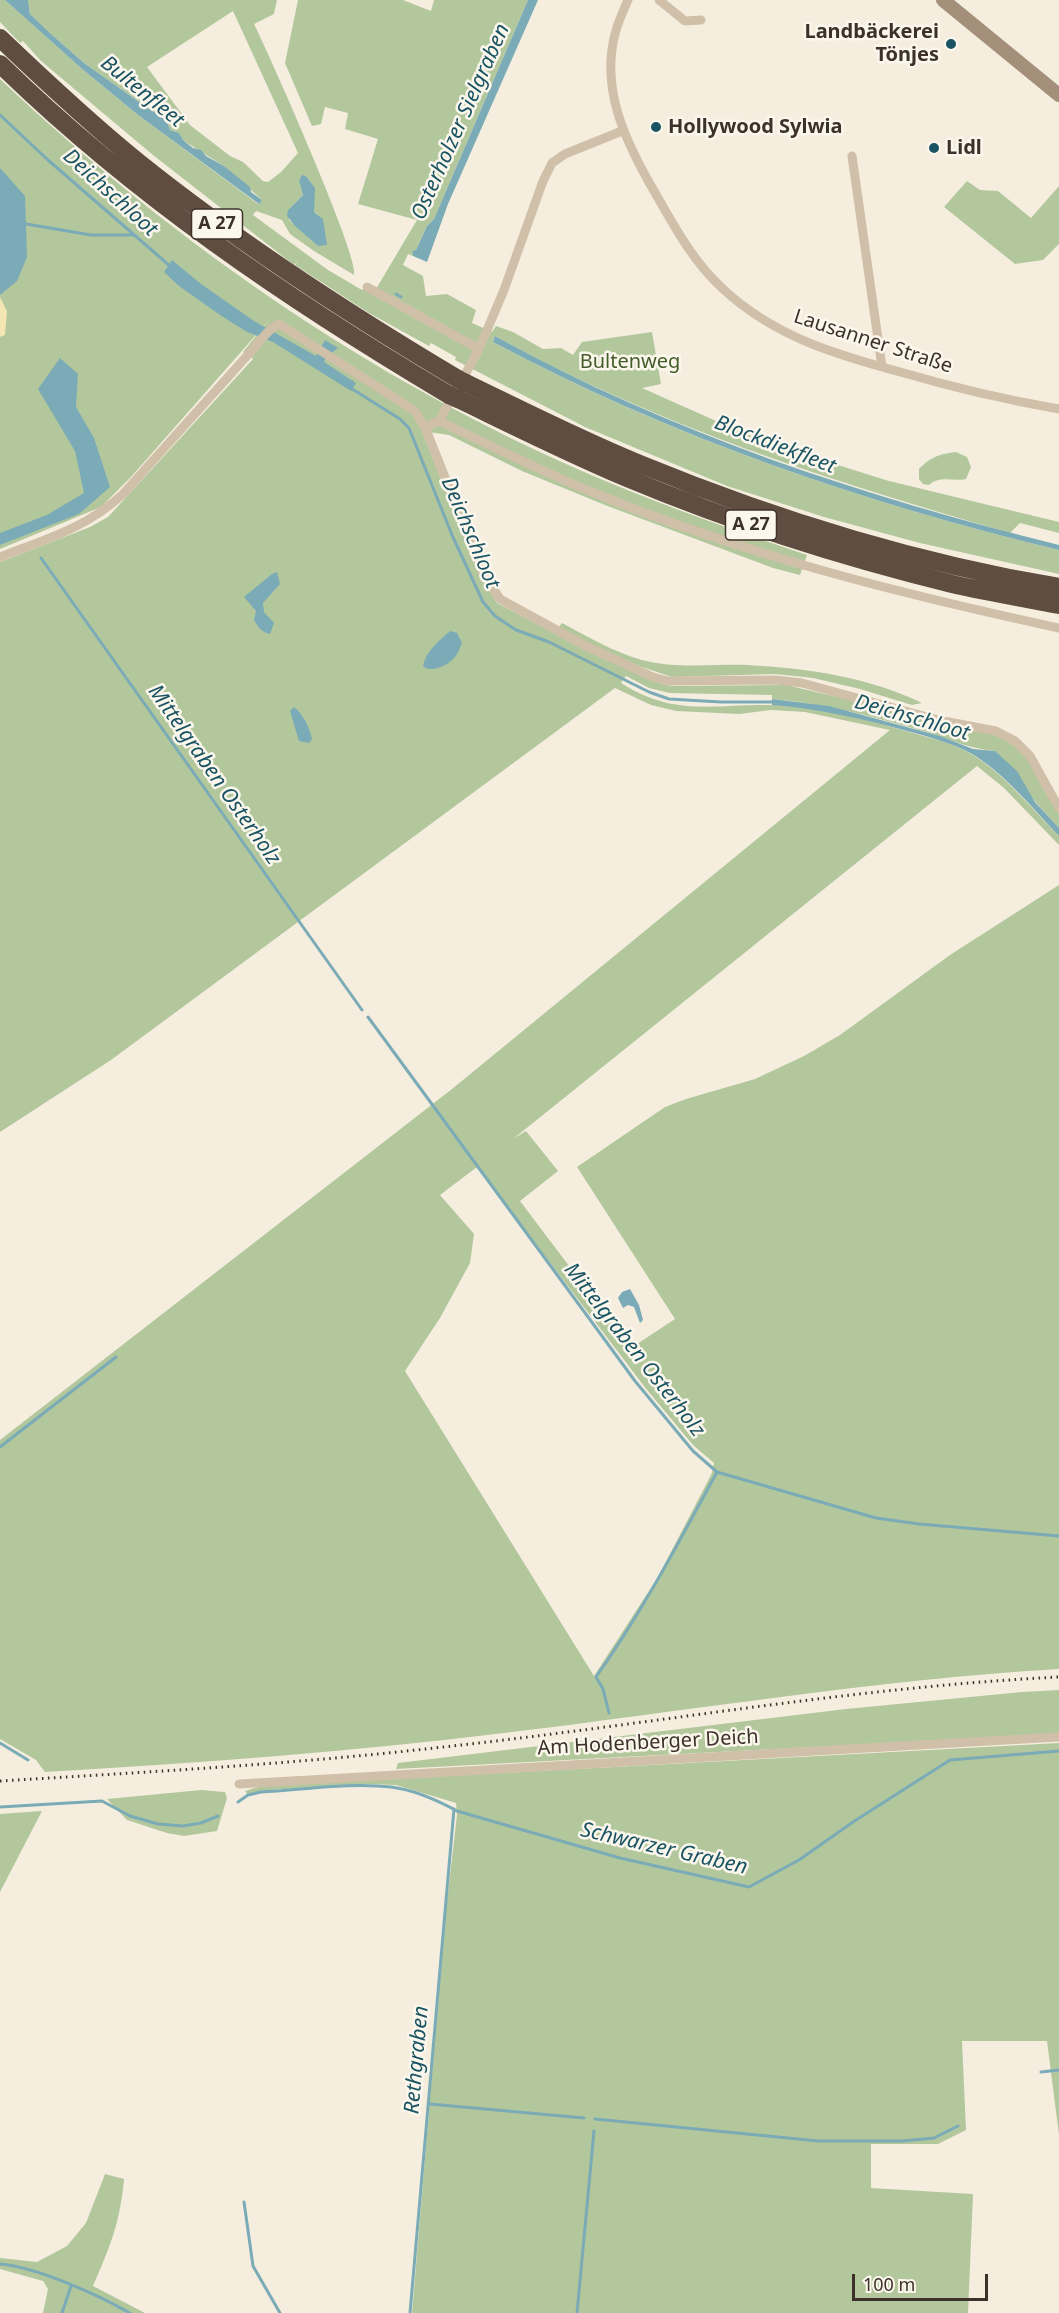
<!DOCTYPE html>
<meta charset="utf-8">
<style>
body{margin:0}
#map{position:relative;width:1059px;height:2313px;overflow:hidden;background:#f5eedf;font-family:"Noto Sans",sans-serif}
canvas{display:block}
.scale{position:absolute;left:852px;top:2274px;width:136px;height:27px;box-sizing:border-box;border:3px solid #3c322a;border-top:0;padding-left:8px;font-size:18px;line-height:21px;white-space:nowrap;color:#3c322a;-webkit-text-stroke:4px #fcf7ed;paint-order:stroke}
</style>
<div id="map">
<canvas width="1059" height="2313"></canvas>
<div class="scale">100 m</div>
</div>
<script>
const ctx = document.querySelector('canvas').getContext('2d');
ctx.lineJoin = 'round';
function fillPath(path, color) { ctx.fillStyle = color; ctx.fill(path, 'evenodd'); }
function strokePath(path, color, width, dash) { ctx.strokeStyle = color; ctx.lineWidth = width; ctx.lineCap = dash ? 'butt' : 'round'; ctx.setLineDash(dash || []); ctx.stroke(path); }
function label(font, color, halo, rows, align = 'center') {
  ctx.font = font + ' "Noto Sans",sans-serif'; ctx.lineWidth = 5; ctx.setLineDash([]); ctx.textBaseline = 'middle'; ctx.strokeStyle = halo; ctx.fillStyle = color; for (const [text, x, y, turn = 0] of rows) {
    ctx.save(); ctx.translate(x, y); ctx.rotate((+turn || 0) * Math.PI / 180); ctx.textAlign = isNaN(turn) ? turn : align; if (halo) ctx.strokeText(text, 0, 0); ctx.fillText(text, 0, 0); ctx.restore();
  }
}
const green = new Path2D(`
 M0,0H5L81,68L138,115L258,204L262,200L224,166L184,141L179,133L170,130L165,117L152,111L84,63L51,34L30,14L28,0H277L274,14L254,24C268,52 360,258 354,275L314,251L290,234L282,220L256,211L253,215L328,270L362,290L367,285L376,289L417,220L358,204L378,139L345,129L348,113L325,107L321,124L312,126L285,63L298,0H403L431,11L434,0H528L434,219L427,226L416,250L412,251L413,256L408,254L403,265L423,276L426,296L447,294L476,310L472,323L492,332L496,326L513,332L543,349L561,348L573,355L582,342L652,332L661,384L642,388L743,433L841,466L889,481L1059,522V533L1020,523L1010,533C833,482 657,426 495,336L493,342C670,437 863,503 1059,550V574L920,543L824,517L727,486L585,427L455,360L456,357L431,343L429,346L369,313L295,265L298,261L294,265L153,155L41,61L23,41L20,43L0,22ZM233,11L298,153L281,172L268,182L263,181L243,162L230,156L190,125L147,67ZM306,176L312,184L314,212C328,220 322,233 318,246L289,220L291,207L303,195L299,181Z
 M0,79C179,248 387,391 615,485C678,511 742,533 807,555L800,575L773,568L605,505L522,471L449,435L422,431L474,563L497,603L554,633L562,623C586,636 616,653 642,660C676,669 713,664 747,665C807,668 868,677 922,703L912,705L860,689L813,678L775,674L672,677L636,665C648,680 654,683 672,686L786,685L988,732L1004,739L1020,750L1030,763L1059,814V828C1036,804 1016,777 995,751C969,749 948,738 923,731C874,717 824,703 772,699V695L669,693L649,688L626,676L621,683C675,717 711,704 771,705C817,706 865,719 909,732C930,738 954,743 973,755C1004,774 1033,810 1059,836V845L1004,788L977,766L513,1139L526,1131L558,1171L520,1201L631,1348L675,1319L577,1167L665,1107L686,1099L755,1079L804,1056L840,1035L950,955L1059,885V1669C873,1680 689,1711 504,1733C351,1752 198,1763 45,1772L36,1760L0,1739V1440L452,1089L890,730L805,712L771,710L739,714L676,711L651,705L615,688L111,1060L0,1132V562L90,527L108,517L253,359L243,352L270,319L131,477L101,507L0,549ZM477,1167L647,1390L693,1445L714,1463L712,1473L658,1577L594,1676L405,1371L440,1318L470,1263L474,1234L440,1195Z
 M967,181L980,190L998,191L1031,218L1059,186V244L1043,260L1015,264L944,207Z
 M956,452L967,457L971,467L966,479C952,482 941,475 929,485L923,484L919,479V469C930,457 940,454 956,452Z
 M1059,1690V1734L396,1769L398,1763L846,1709L1022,1692Z
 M1059,1743V2135L1047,2041H962L966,2130L938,2144H871V2188L973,2194L968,2313H412L445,1919L457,1815L456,1803L396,1785L369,1784L271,1790L247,1794L245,1791L261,1786Z
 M201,1790L225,1792L227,1798L217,1831L184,1836L167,1833L127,1820L107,1799Z
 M42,1811L0,1892V1814Z
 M105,2174L124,2179C120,2223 110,2247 93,2286L145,2313H43L48,2289L43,2281L0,2269V2258L37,2262L67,2246L86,2223Z`);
const sand = new Path2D(`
 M0,297L7,311L5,335L0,337Z`);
const water = new Path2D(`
 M5,0H28L30,14L51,34L84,63L152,111L165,117L170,130L179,133L184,141L193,148L201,150L206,156L224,166L250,187L251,192L262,200L259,204L138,115L81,68Z
 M528,0H538L448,204L427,262L413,256L412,251L416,250L427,226L434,219Z
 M0,168L25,196L27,257L17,281L0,295Z
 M302,175L306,176L315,188L314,212L323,219L327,245L318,246L295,226L287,216L288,210L303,195L299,181Z
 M172,260L201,284L254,321L316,356L325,340L338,348L326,357L324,362L356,383L351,391L273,342L247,332L220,315L179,286L164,272Z
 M495,336C670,433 865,497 1059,545V550C863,503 671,437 493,342Z
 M60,358L78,374L76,407L94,438L110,487L79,514L0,545V533L47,515L84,493L75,451L38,389Z
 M277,572L280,584L263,603L264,612L274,623L270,634C261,632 258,627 254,620L256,611L244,597L272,574Z
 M450,631L457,633L462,643C460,647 458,654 455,657C448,665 432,674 423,666C426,651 439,641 450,631Z
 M772,699L829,706L940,736L973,749L995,751L1017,771L1035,802L1059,828V836C1035,811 1002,771 972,754C952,743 929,737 907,731C863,719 817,708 772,705Z
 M294,707C303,713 310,729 312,739L309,743L299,741L290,711Z
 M630,1289L639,1305L643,1320L640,1323L634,1307L628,1305L623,1308L618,1298L622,1292Z`);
const stream = new Path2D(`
 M0,115L48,160L170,266
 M26,224L91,235H134
 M396,294L401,297
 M349,387L400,419L409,428L452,535L483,602L495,616L516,630L549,642L649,692L669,699L721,702H774
 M41,558L362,1010
 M368,1017L635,1381L693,1451L717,1472L876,1518L919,1524L1059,1536
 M0,1447L116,1357
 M609,1713L603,1689L596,1677C642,1612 679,1542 717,1472
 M0,1743L28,1760
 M238,1802L248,1795L261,1792C303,1790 350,1782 391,1787C415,1790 437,1800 457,1811L620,1858L749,1887L799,1860L853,1822L950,1760L1059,1751
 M0,1807L102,1801L130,1816L158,1824L183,1826L201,1823L218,1816
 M1041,2072L1059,2070
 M430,2104L584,2118
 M595,2119L818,2141H902L934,2138L958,2126
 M244,2202L253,2266L280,2313
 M0,2264C37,2267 98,2295 130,2313
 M62,2313L71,2286
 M410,2313L454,1809
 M577,2313L594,2131`);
const street = new Path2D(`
 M628,0C623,11 618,22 615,34C601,88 624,138 650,184C671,220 691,260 722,288C774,337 837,355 904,373C955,388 1007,400 1059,409
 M659,0L685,21L701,20
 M852,156L882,367
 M367,287L479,349
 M461,382L479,349L504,290L543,181L552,163L565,154L622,131
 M439,421C490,445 540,471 592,492C742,554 901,594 1059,628
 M425,427L439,421L454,394
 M0,557C46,539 85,529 123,494L246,357C255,348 269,327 279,324L415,411L425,427L483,573L500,599L584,645L653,677L668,681L776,680L802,683L938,720L996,731L1015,741L1030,756L1059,808
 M239,1784L1059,1737`);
const secondary = new Path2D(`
 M943,0L1059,95`);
const highway = new Path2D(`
 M0,38C45,81 90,123 138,162C239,243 347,313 458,379
 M0,64C134,195 289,300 449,395
 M466,383C524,411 581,440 640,464C774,519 916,563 1059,587
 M458,399C514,426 570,454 627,478C732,522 842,557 952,584C987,592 1023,598 1059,605`);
const rail = new Path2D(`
 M0,1781C148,1772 296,1764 443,1747C648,1725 853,1687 1059,1677`);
const highwayBridge = new Path2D(`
 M458,379L466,383
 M449,395L458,399`);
const markers = [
 [951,44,6,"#1a5463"],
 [656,127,6,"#1a5463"],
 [934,148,6,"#1a5463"]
];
const shields = [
 [217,224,51],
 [751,525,51]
];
const shieldNames = [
 ["A 27",217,224],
 ["A 27",751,525]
];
const poiNames = [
 ["Landbäckerei",939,32,"right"],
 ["Tönjes",939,55,"right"],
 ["Hollywood Sylwia",668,127],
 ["Lidl",946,148]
];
const streetNames = [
 ["Lausanner Straße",873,342,18],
 ["Am Hodenberger Deich",648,1743,-3]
];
const parkNames = [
 ["Bultenweg",630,362]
];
const waterNames = [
 ["Bultenfleet",142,92,39],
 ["Osterholzer Sielgraben",461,122,-66],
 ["Deichschloot",110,193,42],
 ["Blockdiekfleet",775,445,21],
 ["Deichschloot",470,533,67],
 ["Deichschloot",912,718,16],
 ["Mittelgraben Osterholz",214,775,55],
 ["Mittelgraben Osterholz",634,1350,52],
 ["Schwarzer Graben",664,1849,13],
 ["Rethgraben",417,2060,-85]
];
fillPath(green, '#b3c79d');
fillPath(sand, '#f3e6b3');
fillPath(water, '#7babb6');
strokePath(stream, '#7babb6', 3);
strokePath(street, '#d0c0a9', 9);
strokePath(secondary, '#a48f7a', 14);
strokePath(highway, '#5e4d40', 18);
strokePath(rail, '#3c322a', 3, [1.5, 4.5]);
strokePath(highwayBridge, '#5e4d40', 18);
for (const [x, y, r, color] of markers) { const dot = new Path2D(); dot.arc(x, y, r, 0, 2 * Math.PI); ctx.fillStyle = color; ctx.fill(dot); strokePath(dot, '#fcf7ed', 2); }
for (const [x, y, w] of shields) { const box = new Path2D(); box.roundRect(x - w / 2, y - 15, w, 30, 4.5); ctx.fillStyle = '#fcf7ed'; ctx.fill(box); strokePath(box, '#3c322a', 1.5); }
label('bold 18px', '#3c322a', null, shieldNames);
label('bold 20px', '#3c322a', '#fcf7ed', poiNames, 'left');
label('20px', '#3c322a', '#fcf7ed', streetNames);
label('20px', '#445d2a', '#fcf7ed', parkNames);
label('italic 21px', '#1a5463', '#fcf7ed', waterNames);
</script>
